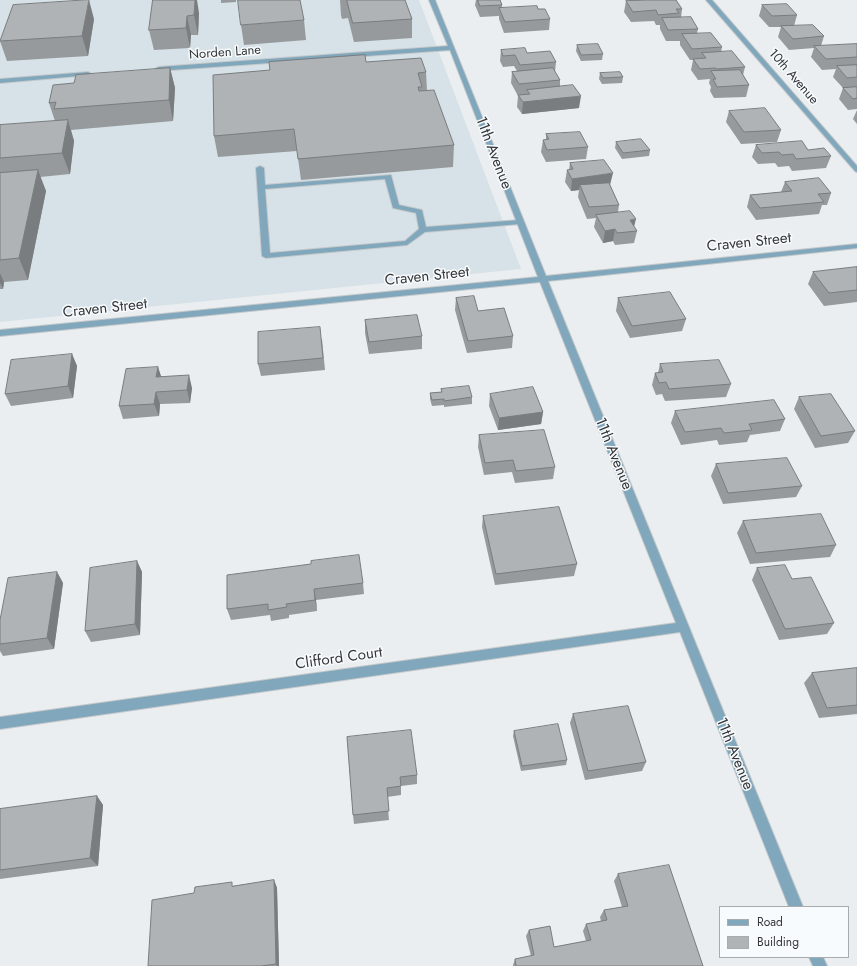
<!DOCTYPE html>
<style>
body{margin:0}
#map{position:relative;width:857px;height:966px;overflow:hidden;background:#eaeef0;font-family:Jost,sans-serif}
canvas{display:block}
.legend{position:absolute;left:719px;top:906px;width:130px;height:52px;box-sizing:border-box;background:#f7fbfe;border:1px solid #a9acae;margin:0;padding:5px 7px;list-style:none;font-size:12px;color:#353637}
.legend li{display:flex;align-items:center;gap:8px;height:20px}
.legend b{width:20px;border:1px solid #a9acae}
</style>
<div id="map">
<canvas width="857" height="966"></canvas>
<ul class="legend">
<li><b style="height:5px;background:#80a7bb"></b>Road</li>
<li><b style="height:11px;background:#afb3b5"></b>Building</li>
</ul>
</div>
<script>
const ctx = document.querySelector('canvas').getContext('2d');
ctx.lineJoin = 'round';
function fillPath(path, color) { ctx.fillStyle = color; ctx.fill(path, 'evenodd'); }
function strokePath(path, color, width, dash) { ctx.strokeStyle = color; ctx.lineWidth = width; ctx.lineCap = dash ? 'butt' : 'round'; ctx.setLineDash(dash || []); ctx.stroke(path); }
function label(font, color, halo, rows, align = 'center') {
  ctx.font = font + ' Jost,sans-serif'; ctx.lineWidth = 3; ctx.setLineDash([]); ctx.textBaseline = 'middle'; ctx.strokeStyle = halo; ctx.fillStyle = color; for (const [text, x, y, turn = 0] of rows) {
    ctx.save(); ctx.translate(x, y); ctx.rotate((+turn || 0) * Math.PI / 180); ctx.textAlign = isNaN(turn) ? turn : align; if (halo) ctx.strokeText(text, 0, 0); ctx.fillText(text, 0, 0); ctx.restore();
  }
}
const built = new Path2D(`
 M0,0H419L521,269L0,322Z`);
const service = new Path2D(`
 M260,166L264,168L265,185L391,175L399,205L422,210L426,227L520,220L524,222L520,224L425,232L407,245L266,258L262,256L256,168ZM385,179L393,208L416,213L419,229L405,241L270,253L265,189Z`);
const minor = new Path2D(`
 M429,0H435L546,276L857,244V248L548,281L803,907H789L680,632L0,729V717L676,623L540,282L0,336V330L538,277L450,50L158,71L155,69L158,67L448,46Z
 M706,0H712L857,166V172L855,171Z
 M88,72L90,73V75L0,83V79Z
 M809,957H823L827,966H813Z`);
const wall = new Path2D(`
 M153,0L199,13L198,35H191L190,48L154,50L149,30Z
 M221,0H236V2L221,3Z
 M340,0H405L412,19V38L354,42L348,18L342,19L341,15Z
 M476,0H500L502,5V8L538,9L550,19L549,30L504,33L499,19V16L480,17L475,5Z
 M634,0H676L682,9L681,18L698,29L697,33L722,47L721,52L745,67L743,75L749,85L746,97L714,98L710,91L711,87L709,83L710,79L698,80L691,70L693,60H690L680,45V41H666L660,29V25H656L654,21L631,22L624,12L626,1H635Z
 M762,5L797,15L794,26L824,36L821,46L857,44V109L848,110L839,99L843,88L833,77L836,69L822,70L811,57L814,48L789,50L778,37L781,27H769L759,16Z
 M94,19L88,56L7,61L0,41Z
 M304,20L306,40L244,45L241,25Z
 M577,45L603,54L602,60L581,61L576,51Z
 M501,50L527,53L556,62L555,72L560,80V86L579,108L522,114L517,107L518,96L511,83L512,72L517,71L514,66L503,67L500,61Z
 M366,62L426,72L427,91L454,145L453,167L301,180L297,151L218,157L214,136Z
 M170,68L175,88L173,121L71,130L74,141L70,174L40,177L46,191L28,280L4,282L3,289H0V125L55,121L49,103L74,83Z
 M600,73L623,77L622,83L602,84L599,79Z
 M857,110V124L853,119Z
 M729,111L781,130L777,142L741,144L726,122Z
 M546,134L588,147L586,159L546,162L541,152L543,140H546Z
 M616,142L650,150L649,156L622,159L615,148Z
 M756,145L808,150L831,156L826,168L792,171L789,166L778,167L775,163L758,164L752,157Z
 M570,163L610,185L619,205L618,212L634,227L637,231L634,243L615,245L613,241L603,243L594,227L596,218L587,219L578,197L579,190L571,191L565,182L567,170H569Z
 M785,182L831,193L827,205H822L819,214L756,220L747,207L750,195L781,192Z
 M857,267V302L824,306L808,284L813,272Z
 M456,298L478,311L513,336L512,348L467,353L455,310Z
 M618,298L686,319L682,331L630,338L616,311Z
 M365,320L422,336V349L369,354L365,333Z
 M322,339L325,370L261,376L258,364Z
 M72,354L77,366L73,398L11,406L5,394Z
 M660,364L731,384L726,397L665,401L662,394L656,395L652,385L655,373H658Z
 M158,367L161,377L192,388L190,403L160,404L159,416L123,419L119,406Z
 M441,389L472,397V404L444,407V405L432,406L430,399V393L441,392Z
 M490,394L543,412L541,424L498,430L489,406Z
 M799,397L855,431L848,443L815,448L794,409Z
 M675,411L785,419L780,431L750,435L747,442L719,445L717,440L681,445L671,423Z
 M479,435L555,467L553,479L515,483L512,472L484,475L478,447Z
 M716,464L802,486L796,497L723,504L711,476Z
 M483,516L577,564L574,576L495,585L482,527Z
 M743,521L836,545L830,557L750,564L737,533Z
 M137,561L142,572L140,635L91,642L85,631Z
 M757,568L792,579L834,623L827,634L779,640L752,580Z
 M57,572L63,583L54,649L3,656L0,651V620Z
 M227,575L363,583L364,594L316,600L317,611L289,615V618L271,621L270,615L231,620L227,609Z
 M857,668V714L819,718L804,683L812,673Z
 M573,714L646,762L642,771L585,780L570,723Z
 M514,731L567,760L566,765L521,771L513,736Z
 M347,737L417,775V784L401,786V795L387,797L389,820L354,824L353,815Z
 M97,796L103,805L98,866L0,879V809Z
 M618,874L703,966H513V965L515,959L531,956L526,936L529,930L554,947L586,941L583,931L586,924L601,921L600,917L604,910L622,907L614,881Z
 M274,880L277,888L279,966H148L194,893L234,886Z`);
const shadedWall = new Path2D(`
 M89,0L94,19L88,56L82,36Z
 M195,0H197L199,13L198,35L194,15Z
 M187,16L191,35L190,48L186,28Z
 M170,68L175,88L173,121L169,100Z
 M581,96L579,108L522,114L523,102Z
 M68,120L74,141L70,174L62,153Z
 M38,170L46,191L28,280L19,258Z
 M613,173L610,185H580L579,190L571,191L572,179Z
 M636,219L633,231L630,220Z
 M615,229L613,241L603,243L605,231Z
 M0,273L4,282L3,289L0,283Z
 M72,354L77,366L73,398L68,386Z
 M158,367L162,379L156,377Z
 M189,375L192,388L190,403L187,390Z
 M156,392L160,404L159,416L154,404Z
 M543,412L541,424L498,430L499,418Z
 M137,561L142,572L140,635L135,624Z
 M57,572L63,583L54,649L47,638Z
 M314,589L316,600L317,611L315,600Z
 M97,796L103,805L98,866L90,858Z
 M274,880L277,888L279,966H277L276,964Z`);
const building = new Path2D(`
 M89,0L82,36L0,41L13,5Z
 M153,0H195L194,15L187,16L186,28L149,30Z
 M238,0H300L304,20L241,25Z
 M347,0H405L412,19L353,23Z
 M478,0H500L502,5L480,6Z
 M646,0H676L682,9H676L679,13L658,15L656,10L633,12L626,1Z
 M787,4L797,15L772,16L762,5Z
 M537,6L538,9H545L550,19L505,22L499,8Z
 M691,17L698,29L668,30L662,18Z
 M813,25L824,36L793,39L781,26Z
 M711,33L722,47L692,49L682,34Z
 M598,44L603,54L581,55L577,45Z
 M857,44V57L826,59L814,46Z
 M525,48L527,53L550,51L556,62L520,65L515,55L503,56L501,50Z
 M732,51L745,67L717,69L715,68L700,69L693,59L706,58L702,53Z
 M365,55L366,62L421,58L426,72L418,73L422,87H418L419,91L434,90L454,145L298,159L294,129L214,136L213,75L270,70L269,62Z
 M857,65V77L847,78L837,66Z
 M170,68L169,100L54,109L56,102L49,103L53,85L74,83L76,75Z
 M553,68L560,80L519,84L512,72Z
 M740,70L749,85L717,87L713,79H716L711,71Z
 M620,72L623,77L603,78L600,73Z
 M573,85L581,96L523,102L518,95L530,94L527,90Z
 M857,87V98L853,99L843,88Z
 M765,108L781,130L744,132L729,111Z
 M68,120L62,153L0,158V125Z
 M580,132L588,147L547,150L543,140L549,139L546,134Z
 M641,139L650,150L623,153L616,142Z
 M802,141L808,150L824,148L831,156L796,159L793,154L782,155L779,152L762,153L756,145Z
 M604,160L613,173L572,179L567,170L573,169L570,163Z
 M38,170L19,258L0,260V173Z
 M819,178L831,193L818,194L824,202L760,208L750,195L792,191L785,182Z
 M609,183L619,205L589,207L580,185Z
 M630,211L636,219L630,220L637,231L617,233L615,229L605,231L596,215Z
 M857,267V290L829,293L813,272Z
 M670,292L686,319L632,326L618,298Z
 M474,296L478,311L504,308L513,336L468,341L456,298Z
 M417,315L422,336L369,342L365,320Z
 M320,327L323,358L258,364V332Z
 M72,354L68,386L5,394L11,360Z
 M719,360L731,384L669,389L666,382L659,383L655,373L663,372L660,364Z
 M158,367L156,377L189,375L187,390L156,392L154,404L119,406L126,369Z
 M469,386L472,397L444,401V399L432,400L430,393L442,392L441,389Z
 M533,387L543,412L499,418L490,394Z
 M831,394L855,431L821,436L799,397Z
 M774,400L785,419L749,424L752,430L724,433L721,428L685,432L675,411Z
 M544,430L555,467L516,471L513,460L485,463L479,435Z
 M787,458L802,486L728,493L716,464Z
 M559,507L577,564L496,574L483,516Z
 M821,514L836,545L756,553L743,521Z
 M359,555L363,583L314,589L315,600L286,604L287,607L268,610V604L227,609V575L311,564V561Z
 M137,561L135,624L85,631L90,568Z
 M785,565L792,579L811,577L834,623L785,629L757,568Z
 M57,572L47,638L0,644V620L8,578Z
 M857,668V705L827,708L812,673Z
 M628,706L646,762L588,771L573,714Z
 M558,724L567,760L522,766L514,731Z
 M411,730L417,775L400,777L401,786L387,788L389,811L353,815L347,737Z
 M97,796L90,858L0,870V809Z
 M669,865L703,966H516L515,959L534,955L529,930L550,926L554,947L591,940L586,924L607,920L604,910L628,906L618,874Z
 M274,880L276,964L261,966H148L152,900L194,893L195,887L232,882V886Z`);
const farStreetnames = [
 ["Norden Lane",225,53,-4],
 ["10th Avenue",793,77,49]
];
const streetNames = [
 ["11th Avenue",493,153,69],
 ["Craven Street",749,243,-6],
 ["Craven Street",427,277,-6],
 ["Craven Street",105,309,-6],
 ["11th Avenue",613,454,68],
 ["Clifford Court",339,659,-8],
 ["11th Avenue",734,754,68]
];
fillPath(built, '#d6e2e7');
strokePath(service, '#c6c9cb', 2);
strokePath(minor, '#c6c9cb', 2);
fillPath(service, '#80a7bb');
fillPath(minor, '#80a7bb');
fillPath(wall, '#969a9c');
fillPath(shadedWall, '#7a7d7f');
fillPath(building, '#afb3b5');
strokePath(building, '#7a7d7f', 1);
label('13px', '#353637', '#f7fbfe', farStreetnames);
label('15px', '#353637', '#f7fbfe', streetNames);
</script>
